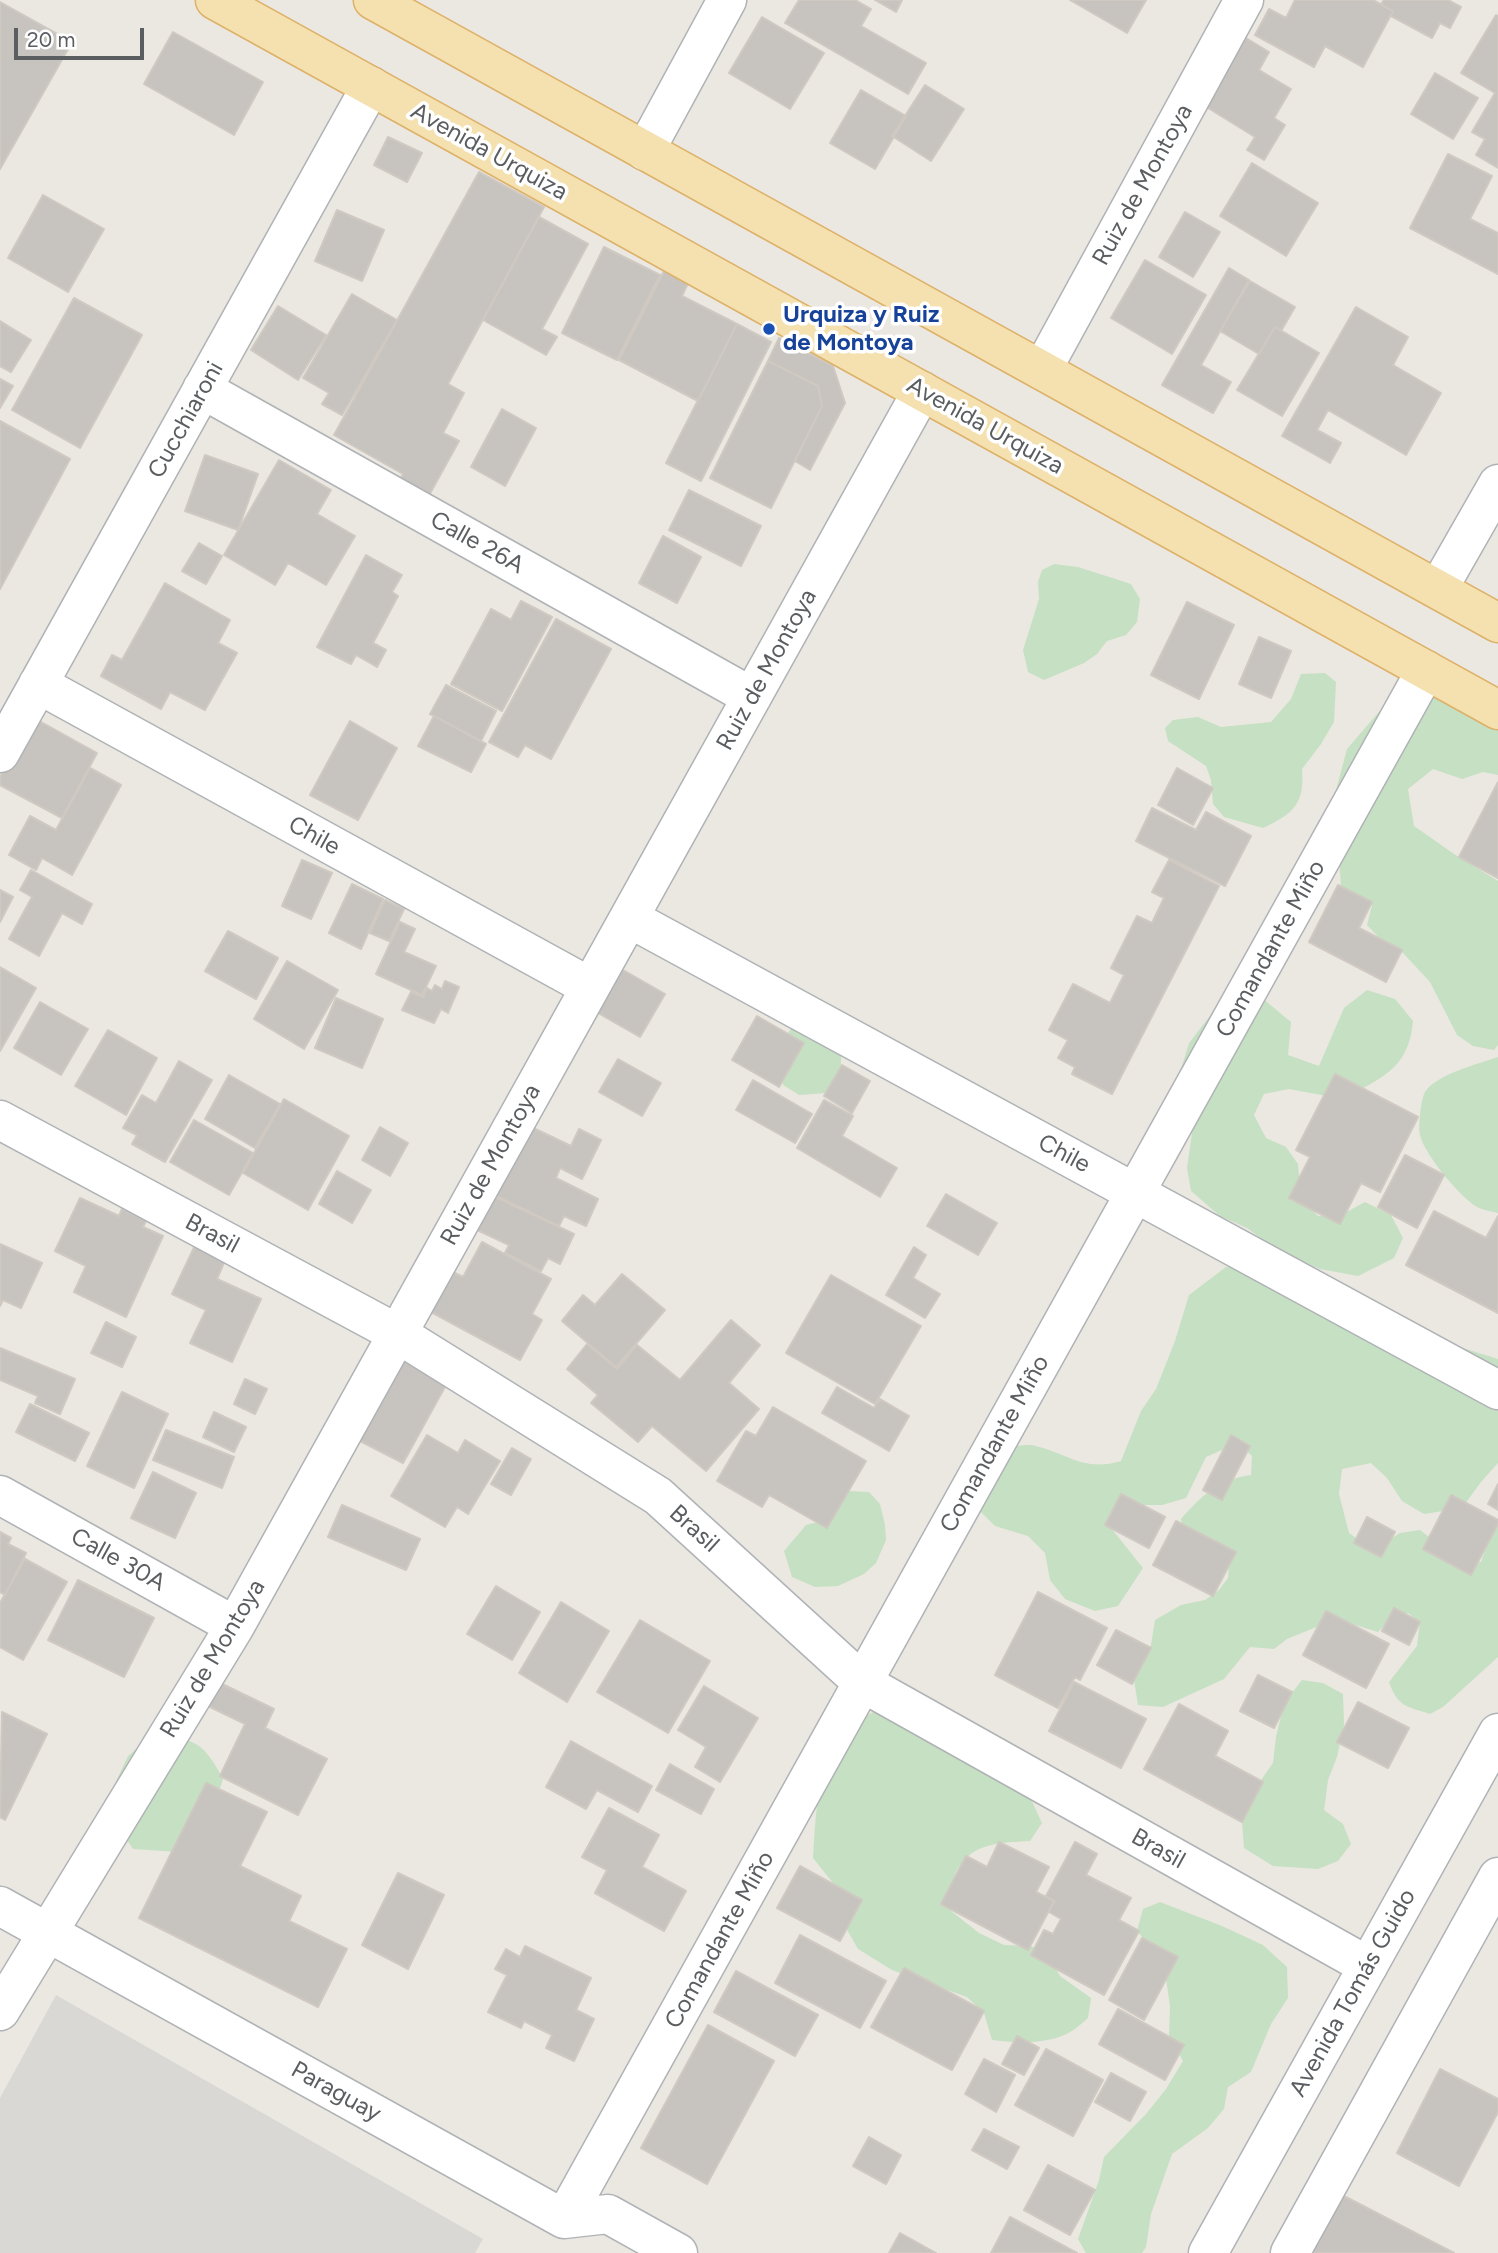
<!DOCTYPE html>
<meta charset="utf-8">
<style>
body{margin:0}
#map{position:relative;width:1498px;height:2253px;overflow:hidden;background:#ebe8e2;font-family:Figtree,sans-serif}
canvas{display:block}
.scale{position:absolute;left:14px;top:28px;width:130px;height:32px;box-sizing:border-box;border:4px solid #5b5e61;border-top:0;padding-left:9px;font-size:21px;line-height:24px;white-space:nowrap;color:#5b5e61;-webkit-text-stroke:5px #fff;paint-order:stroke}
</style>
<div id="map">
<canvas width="1498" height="2253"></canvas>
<div class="scale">20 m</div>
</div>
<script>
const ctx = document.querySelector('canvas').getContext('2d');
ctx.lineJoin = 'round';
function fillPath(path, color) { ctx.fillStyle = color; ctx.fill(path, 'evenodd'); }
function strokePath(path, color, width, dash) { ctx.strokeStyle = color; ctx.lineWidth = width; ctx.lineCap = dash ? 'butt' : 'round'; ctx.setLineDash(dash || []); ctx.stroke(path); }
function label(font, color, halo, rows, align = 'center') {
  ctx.font = font + ' Figtree,sans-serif'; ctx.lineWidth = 7; ctx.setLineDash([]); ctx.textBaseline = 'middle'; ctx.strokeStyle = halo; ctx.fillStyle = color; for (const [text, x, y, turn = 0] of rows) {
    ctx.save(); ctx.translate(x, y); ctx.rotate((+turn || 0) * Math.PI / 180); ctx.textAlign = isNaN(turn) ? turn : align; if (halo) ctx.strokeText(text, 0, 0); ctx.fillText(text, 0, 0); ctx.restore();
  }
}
const industrial = new Path2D(`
 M56,1995L483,2239L475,2253H0V2098Z`);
const green = new Path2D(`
 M1054,564L1078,567L1131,584L1140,599L1137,622L1126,635L1107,641L1097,654L1084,663L1044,680L1028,672L1023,650L1039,599L1038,582L1042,570Z
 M1325,673L1336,682L1334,722L1321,744L1302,769C1305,804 1293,814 1263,828L1224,817L1213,804L1211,780L1206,766L1168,741L1165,728L1173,720L1198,717L1221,727L1271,722L1291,699L1301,674Z
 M1435,695L1498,709V775L1483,772L1462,779L1433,769L1408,789L1414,826L1454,854L1498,881V1045L1494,1050L1473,1046L1457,1035L1430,982L1403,953L1384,943L1367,925L1372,905L1341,887L1335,794L1347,749L1384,706Z
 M1367,990L1395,999L1413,1021C1409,1069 1381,1078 1343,1099L1289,1089L1264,1094L1254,1115L1266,1138L1286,1147L1298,1164L1301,1199L1318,1216L1341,1215L1365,1202L1391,1215L1403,1238L1394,1258L1358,1276L1320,1269L1277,1250L1247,1228L1220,1216L1191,1191L1187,1168L1193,1126L1184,1094L1181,1069L1189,1043L1223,999L1262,998L1291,1022L1288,1055L1319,1066L1344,1008Z
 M793,1025L841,1055V1070L827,1093L799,1095L783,1085C777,1056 778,1050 793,1025Z
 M1498,1057V1213C1491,1211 1483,1210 1477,1207C1460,1197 1424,1154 1420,1135C1418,1127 1421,1099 1425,1092C1437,1074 1478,1064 1498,1057Z
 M1264,1265L1431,1338L1498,1359V1463L1481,1482L1462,1508L1424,1514L1402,1501L1387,1478L1371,1463L1342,1469L1339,1494L1349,1533L1373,1550L1400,1533L1420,1530L1463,1563L1481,1562L1490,1535L1498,1524V1657L1443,1707L1430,1714C1406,1706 1398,1707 1389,1682L1417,1646L1420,1622L1408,1613L1389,1621L1378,1632L1336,1619L1287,1639L1274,1649L1250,1647L1224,1679L1163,1707L1138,1705L1134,1680L1151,1645L1155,1620L1181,1605L1205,1600L1218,1591L1228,1578L1229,1562L1184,1542L1181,1519C1202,1495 1218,1480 1251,1475L1252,1456L1244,1449L1233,1445L1206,1457L1186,1498L1162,1505H1136L1111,1528L1143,1568L1118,1606L1095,1611L1065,1599L1050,1580L1045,1553L1028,1536L995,1526L977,1508L1003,1448C1013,1447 1026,1443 1036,1446C1068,1454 1084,1472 1121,1461L1141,1411L1156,1389L1175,1341L1189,1295L1226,1267Z
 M847,1491L869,1492L880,1504L885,1525L886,1540L876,1563L864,1574L838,1586L815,1587L792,1577L784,1551L806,1525L833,1518Z
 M1302,1680L1323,1683L1343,1694L1344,1725L1337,1757L1328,1780L1324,1810L1343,1824L1351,1844L1338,1861L1318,1869L1273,1866L1244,1848L1241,1809L1273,1763L1276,1737L1284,1703Z
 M895,1699L1030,1797L1042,1823L1030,1841C998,1843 968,1842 954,1877C951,1887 952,1900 951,1911L979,1933L1004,1945L1031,1946L1049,1956L1060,1976L1091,1998L1088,2018C1082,2023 1076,2029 1070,2032C1047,2045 1016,2043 992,2040L984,2013L967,1997L892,1970L858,1949L842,1921L833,1883L813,1858C816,1814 816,1768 845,1732C853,1722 883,1707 895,1699Z
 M153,1735C195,1739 203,1741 223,1779L213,1809L178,1852L133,1849L117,1825L113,1801L117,1779L128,1756Z
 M1160,1902L1222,1926L1263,1945L1287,1967L1288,1998L1271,2024L1251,2072L1228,2087L1224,2109L1208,2128L1172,2154L1151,2214L1146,2247L1142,2253H1086L1078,2239L1099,2180L1104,2157L1146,2114L1166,2089L1183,2061L1169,2036L1170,2006L1162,1951L1145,1940L1137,1931L1143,1909Z`);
const building = new Path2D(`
 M799,0H855L871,9L861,26L926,63L908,94L785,23Z
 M875,0H902L896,12Z
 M1070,0H1146L1127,33Z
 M1295,0H1373L1393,11L1363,67L1325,46L1314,67L1255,35L1269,9L1286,18Z
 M1384,0H1448L1461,7L1450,28L1440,23L1432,38L1391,16L1393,11L1381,4Z
 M0,2L72,42L0,169Z
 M1496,15L1498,16V168L1476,155L1485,139L1472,132L1495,93L1461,73Z
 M762,17L824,53L790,109L729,73Z
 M173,32L263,82L234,135L144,84Z
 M1241,35L1269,52L1259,70L1291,89L1274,118L1285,125L1264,160L1247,150L1255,137L1200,103Z
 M1435,73L1478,98L1453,139L1411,114Z
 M925,85L964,109L931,161L892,136Z
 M861,90L906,116L875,169L830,143Z
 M388,137L422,153L407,182L374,165Z
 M1448,154L1492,176L1470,219L1498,233V274L1410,228Z
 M1252,163L1318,203L1286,256L1220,216Z
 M479,172L544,207L448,384L464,393L443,433L459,441L427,499L398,483L403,474L334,435Z
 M43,195L104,229L68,292L8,258Z
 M337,210L384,230L362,281L315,261Z
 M1185,212L1220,232L1193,277L1159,257Z
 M539,217L588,244L542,329L557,337L546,355L483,320Z
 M604,247L660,275L617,360L562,333Z
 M1145,260L1206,295L1172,354L1111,318Z
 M1229,268L1249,280L1201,365L1231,382L1213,413L1162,385Z
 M665,269L689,281L682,296L737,324L698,401L619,360Z
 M1250,281L1295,307L1281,331L1275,327L1259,354L1220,331Z
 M352,294L397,320L342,415L322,404L329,393L303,378Z
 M74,298L142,335L80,448L12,410Z
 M278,306L326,335L298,380L251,350Z
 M1356,307L1408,337L1393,365L1441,393L1406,455L1328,410L1317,430L1341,443L1330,463L1282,436Z
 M0,321L31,340L11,372L0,366Z
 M737,324L771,342L701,481L666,463Z
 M1275,327L1319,353L1282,416L1237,390Z
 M779,338L833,366L845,403L810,470L795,461L822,406L818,386L768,361Z
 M768,361L818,386L822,406L771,508L710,478Z
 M0,379L13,386L0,408Z
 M502,409L536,428L505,486L471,467Z
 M0,421L70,459L0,589Z
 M205,455L258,474L238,530L185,511Z
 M279,460L331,490L317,514L355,536L326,585L288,563L275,585L224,555Z
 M689,490L761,526L741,566L669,530Z
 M663,536L701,557L677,603L639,583Z
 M199,543L222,556L206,584L182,571Z
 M366,555L402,575L392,592L398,596L373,643L386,650L377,667L356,655L351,664L317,647Z
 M165,583L230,620L218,643L237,653L205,710L170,692L161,709L101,676L112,655L122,660Z
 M521,601L552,617L502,711L451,684L491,609L511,620Z
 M1187,602L1234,625L1199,699L1151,675Z
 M556,619L611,649L551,759L525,745L518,757L489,742Z
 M1259,637L1291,651L1271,698L1239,684Z
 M446,685L496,711L481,741L430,714Z
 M434,716L486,744L471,772L418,746Z
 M32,717L97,753L62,818L0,785V777Z
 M350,721L397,748L358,820L310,795Z
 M90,768L121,785L72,875L42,858L36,870L9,855L30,816L56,830Z
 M1177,768L1213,788L1193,825L1158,805Z
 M1498,782V878L1459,857Z
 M1152,808L1196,830L1206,812L1251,836L1225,886L1136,841Z
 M302,860L332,873L311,919L282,906Z
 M1169,860L1219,886L1112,1094L1072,1074L1075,1067L1058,1058L1068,1040L1049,1030L1073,984L1110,1003L1124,975L1111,968L1137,916L1152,923L1164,898L1152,892Z
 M31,870L92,904L82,924L62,913L39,956L9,939L32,897L20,890Z
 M352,884L383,899L361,949L329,933Z
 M1338,885L1372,902L1359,928L1402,950L1386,982L1309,942Z
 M0,890L13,897L0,922Z
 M385,900L404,909L389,941L370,933Z
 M400,922L415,929L404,952L436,966L422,995L376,974Z
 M228,931L278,958L256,999L205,971Z
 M287,961L338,990L304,1049L254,1019Z
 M616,966L665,994L640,1037L591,1009Z
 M0,967L36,988L0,1051Z
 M445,981L459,987L448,1013L441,1009L434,1023L402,1010L411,992L423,997L427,988L432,991L435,985L442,989Z
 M336,998L383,1019L362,1068L315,1048Z
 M40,1002L88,1029L61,1075L14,1048Z
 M757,1016L804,1043L779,1087L732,1060Z
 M108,1030L157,1058L126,1115L75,1086Z
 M618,1059L661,1083L642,1116L599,1092Z
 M179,1061L212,1080L165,1162L132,1144L137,1135L123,1128L142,1095L156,1103Z
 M842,1065L870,1081L852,1113L824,1096Z
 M1335,1074L1418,1117L1380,1192L1361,1183L1340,1224L1289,1198L1310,1157L1296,1150Z
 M229,1075L280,1104L255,1148L205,1119Z
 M753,1080L812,1114L795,1143L736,1110Z
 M284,1099L349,1136L308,1210L243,1173Z
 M824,1100L853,1116L842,1136L897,1168L880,1197L797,1148Z
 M194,1120L253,1153L229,1195L170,1162Z
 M525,1124L571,1146L579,1129L601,1140L582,1179L560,1168L556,1178L598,1199L586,1226L564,1216L559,1226L492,1194Z
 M380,1127L408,1143L390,1176L362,1160Z
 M1405,1155L1444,1175L1417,1228L1378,1207Z
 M337,1171L371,1190L352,1223L319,1204Z
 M489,1194L574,1234L560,1264L548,1258L541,1271L505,1253L509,1245L473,1228Z
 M946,1194L997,1223L978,1255L927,1226Z
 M80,1198L119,1216L122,1209L146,1221L143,1227L163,1236L126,1317L74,1292L86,1266L55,1251Z
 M1434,1211L1486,1238L1498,1216V1313L1406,1265Z
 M199,1237L229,1251L217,1279L261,1299L232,1362L190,1343L206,1310L172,1294Z
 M482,1242L551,1279L532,1314L542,1320L520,1360L431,1312L453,1272L463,1277Z
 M0,1244L42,1263L21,1308L3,1300L0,1306Z
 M914,1247L926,1255L913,1278L940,1294L925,1318L886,1295Z
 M622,1274L665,1310L616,1367L562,1321L583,1295L595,1305Z
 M831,1275L921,1326L875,1404L786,1353Z
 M731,1320L760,1345L729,1383L759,1409L706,1471L652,1426L638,1442L591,1403L598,1395L567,1369L587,1344L617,1369L637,1345L680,1380Z
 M106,1322L136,1337L122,1367L91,1353Z
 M0,1348L75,1379L60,1414L35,1403L38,1396L0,1380Z
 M398,1358L446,1385L403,1463L354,1438Z
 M245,1379L267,1389L255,1414L234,1404Z
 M837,1387L874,1408L880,1399L909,1416L889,1451L822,1413Z
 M122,1392L168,1414L134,1488L87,1466Z
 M30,1404L89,1433L75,1461L16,1432Z
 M773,1407L866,1461L827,1528L769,1495L762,1507L717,1481L746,1431L756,1436Z
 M214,1412L246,1427L234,1452L203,1437Z
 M166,1430L234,1457L222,1488L153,1460Z
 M427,1435L458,1453L465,1440L500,1461L468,1514L457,1507L445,1527L391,1496Z
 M1231,1435L1250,1446L1222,1500L1203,1490Z
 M512,1448L531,1459L511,1495L491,1484Z
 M153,1472L196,1493L175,1538L131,1518Z
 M1498,1484V1510L1488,1504Z
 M1121,1494L1165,1517L1149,1548L1105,1525Z
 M1451,1495L1498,1520V1524L1471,1575L1423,1549Z
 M342,1505L420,1539L406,1570L328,1537Z
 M1367,1517L1395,1532L1381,1557L1354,1543Z
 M1176,1521L1236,1552L1213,1596L1153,1565Z
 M0,1532L11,1538L8,1544L26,1553L5,1595L0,1592Z
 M25,1559L67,1582L23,1660L0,1647V1603Z
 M78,1580L154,1618L124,1677L48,1640Z
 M496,1586L540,1612L512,1660L467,1634Z
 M1038,1592L1107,1628L1080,1680L1075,1677L1058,1708L995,1675Z
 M561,1602L609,1631L567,1702L519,1673Z
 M1394,1608L1420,1622L1409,1645L1382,1631Z
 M1326,1611L1389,1644L1366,1688L1303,1655Z
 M640,1620L710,1661L668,1733L597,1692Z
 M1116,1630L1151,1648L1132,1684L1097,1665Z
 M1258,1675L1292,1692L1274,1728L1240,1711Z
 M216,1681L274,1709L265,1728L327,1759L298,1815L220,1776L245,1724L204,1704Z
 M1074,1682L1146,1719L1121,1768L1049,1731Z
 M704,1686L758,1718L720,1782L695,1767L706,1747L678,1730Z
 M1358,1702L1409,1728L1388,1768L1337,1742Z
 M1179,1704L1228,1731L1215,1756L1263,1782L1242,1822L1144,1769Z
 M2,1712L47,1734L5,1820L0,1817Z
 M571,1741L652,1786L638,1812L597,1790L586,1809L546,1787Z
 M670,1764L714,1789L701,1814L656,1790Z
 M206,1783L267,1812L240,1866L301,1896L289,1921L347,1949L318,2007L139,1918Z
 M609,1808L659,1835L642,1867L686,1891L664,1931L595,1893L607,1870L582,1857Z
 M999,1842L1049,1867L1036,1892L1054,1901L1028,1950L941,1904L966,1856L987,1867Z
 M1075,1842L1097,1854L1086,1875L1131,1898L1119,1920L1139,1931L1104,1995L1031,1955L1044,1930L1053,1934L1061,1919L1049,1912L1055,1901L1046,1896Z
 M800,1866L862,1900L840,1941L777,1908Z
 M398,1873L444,1895L408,1969L362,1945Z
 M800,1935L886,1981L860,2028L775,1983Z
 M1142,1938L1178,1957L1144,2020L1109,2000Z
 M525,1946L591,1978L576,2010L594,2019L574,2061L546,2048L552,2035L524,2021L521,2028L488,2012L507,1975L495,1969L506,1949L520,1957Z
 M904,1968L984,2011L952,2070L871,2027Z
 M736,1971L818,2015L795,2056L714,2012Z
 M1118,2009L1184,2045L1165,2080L1099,2044Z
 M708,2025L774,2061L707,2184L641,2148Z
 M1017,2036L1039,2048L1024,2075L1002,2064Z
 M1046,2049L1103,2080L1073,2136L1015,2105Z
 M984,2059L1015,2075L996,2112L965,2094Z
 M1440,2069L1498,2099V2112L1459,2186L1397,2153Z
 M1111,2073L1146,2092L1130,2121L1095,2102Z
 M984,2129L1019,2147L1007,2169L972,2150Z
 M869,2137L901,2155L886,2184L853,2166Z
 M1048,2165L1095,2190L1070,2235L1024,2210Z
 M1342,2195L1454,2253H1311Z
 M1010,2217L1077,2253H991Z
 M900,2233L936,2253H889Z`);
const minor = new Path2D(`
 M645,151L727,0
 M1042,370L1244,0
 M202,389L752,697
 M1438,589L1498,484
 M38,684L590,987
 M0,753L371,86
 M629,918L1498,1390
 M0,1120L398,1334L658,1496L863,1683L1368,1966
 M0,1495L235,1626
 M0,1906L564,2219L608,2214L678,2253
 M0,2011L235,1626L922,391
 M564,2219L1426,670`);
const secondary = new Path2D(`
 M1208,2253L1498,1733
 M1290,2253L1498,1877`);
const primary = new Path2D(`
 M215,0L1498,710
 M373,0L1498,623`);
const markers = [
 [769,329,7,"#1a4fb4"]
];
const streetNames = [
 ["Avenida Urquiza",489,152,29],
 ["Ruiz de Montoya",1143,185,-61],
 ["Cucchiaroni",186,420,-61],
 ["Avenida Urquiza",985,426,29],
 ["Calle 26A",477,543,29],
 ["Ruiz de Montoya",767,670,-61],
 ["Chile",314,836,29],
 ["Comandante Miño",1271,949,-61],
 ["Chile",1064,1154,28],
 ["Ruiz de Montoya",491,1165,-61],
 ["Brasil",212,1234,28],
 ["Comandante Miño",995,1444,-61],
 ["Brasil",694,1529,42],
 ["Calle 30A",118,1560,29],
 ["Ruiz de Montoya",213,1659,-59],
 ["Brasil",1158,1849,29],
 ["Comandante Miño",720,1940,-61],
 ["Avenida Tomás Guido",1353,1993,-61],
 ["Paraguay",336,2092,29]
];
const transitNames = [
 ["Urquiza y Ruiz",783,315],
 ["de Montoya",783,343]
];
fillPath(industrial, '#dad8d5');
fillPath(green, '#c5e0c2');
fillPath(building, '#c7c3bf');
strokePath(building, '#cfc9c2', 2);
strokePath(minor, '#b0b3b6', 41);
strokePath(secondary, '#afb2b6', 41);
strokePath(primary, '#deb169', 41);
strokePath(minor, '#fff', 38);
strokePath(secondary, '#fff', 38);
strokePath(primary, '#f4e1af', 38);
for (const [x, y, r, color] of markers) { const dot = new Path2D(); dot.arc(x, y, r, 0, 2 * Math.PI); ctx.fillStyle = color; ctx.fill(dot); strokePath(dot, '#fff', 2.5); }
label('24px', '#5b5e61', '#fff', streetNames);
label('bold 24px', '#164399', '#fff', transitNames, 'left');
</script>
